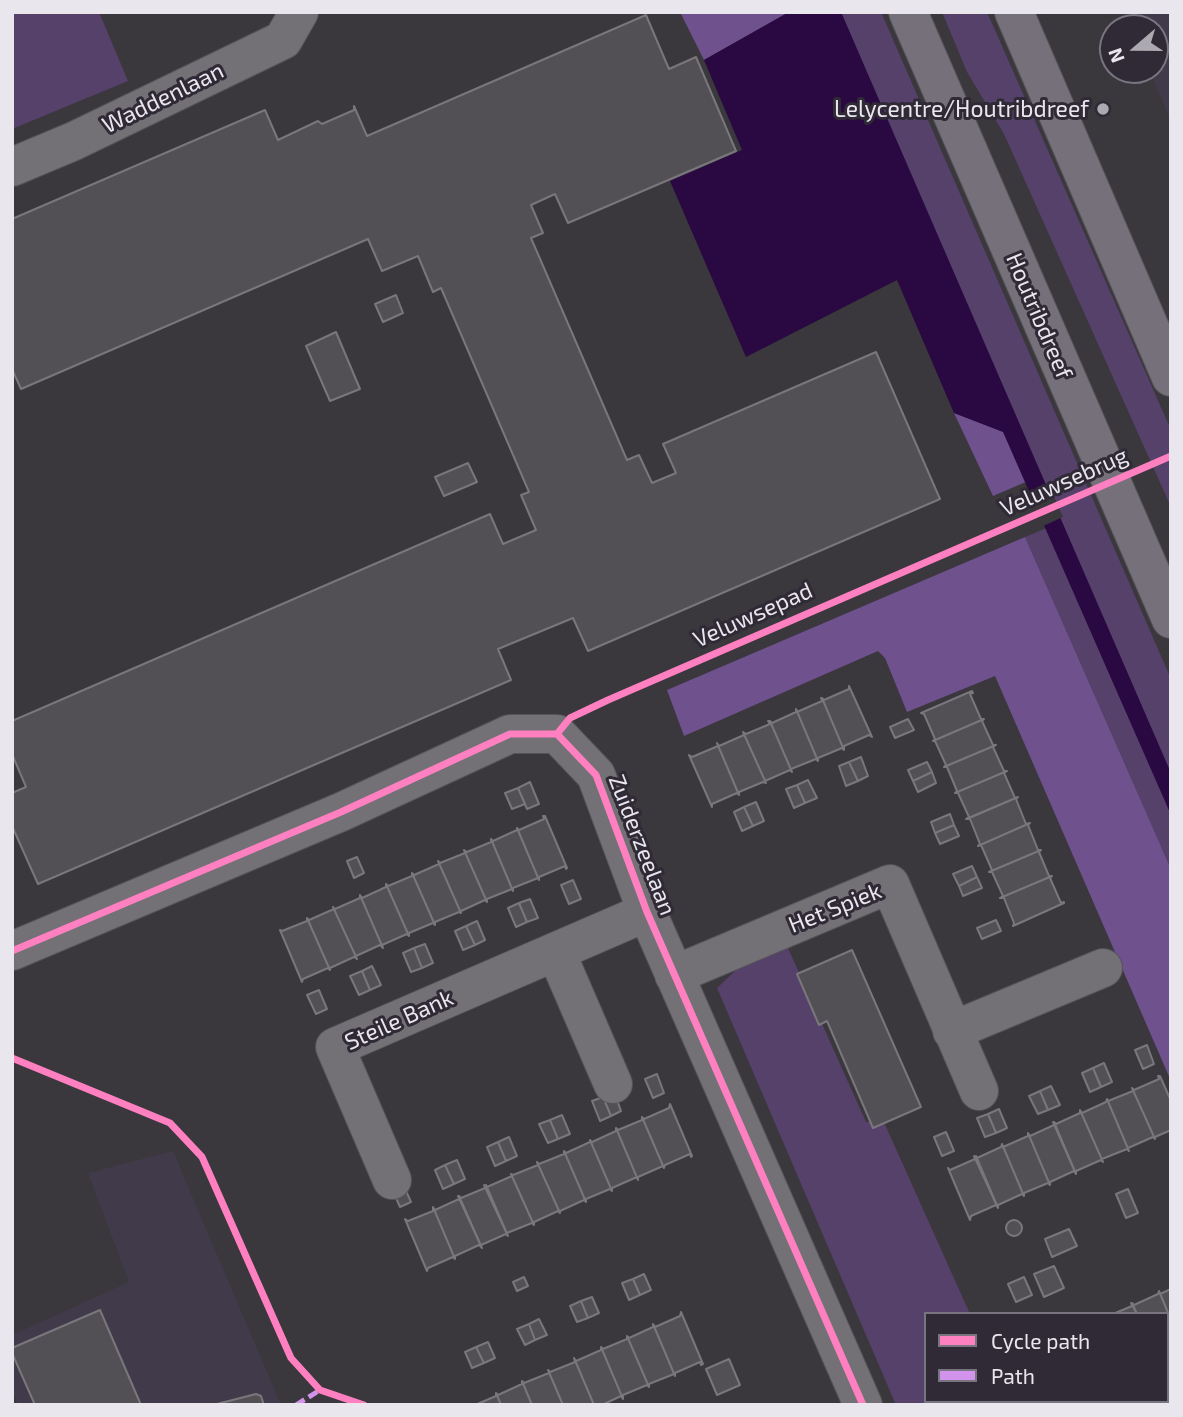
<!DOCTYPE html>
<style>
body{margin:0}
#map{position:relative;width:1183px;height:1417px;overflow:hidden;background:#3a373d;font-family:"Exo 2",sans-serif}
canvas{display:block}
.frame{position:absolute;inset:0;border:14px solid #e9e6ee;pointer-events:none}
.legend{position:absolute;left:924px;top:1312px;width:245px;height:91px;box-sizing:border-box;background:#2f2a36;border:2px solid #797580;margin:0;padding:9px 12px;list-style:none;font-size:21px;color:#e9e6ee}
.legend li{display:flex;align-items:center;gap:14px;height:35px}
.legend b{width:35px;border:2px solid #797580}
.north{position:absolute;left:1099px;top:14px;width:70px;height:70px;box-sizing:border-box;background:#2f2a36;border:2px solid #797580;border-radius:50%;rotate:250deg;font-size:19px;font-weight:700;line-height:28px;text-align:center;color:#e9e6ee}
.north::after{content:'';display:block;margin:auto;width:24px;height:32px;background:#aca9b0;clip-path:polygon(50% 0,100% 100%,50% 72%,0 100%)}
</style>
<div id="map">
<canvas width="1183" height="1417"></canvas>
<div class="frame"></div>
<ul class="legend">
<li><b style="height:9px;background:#ff80c0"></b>Cycle path</li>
<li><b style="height:9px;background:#d193ec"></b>Path</li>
</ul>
<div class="north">N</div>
</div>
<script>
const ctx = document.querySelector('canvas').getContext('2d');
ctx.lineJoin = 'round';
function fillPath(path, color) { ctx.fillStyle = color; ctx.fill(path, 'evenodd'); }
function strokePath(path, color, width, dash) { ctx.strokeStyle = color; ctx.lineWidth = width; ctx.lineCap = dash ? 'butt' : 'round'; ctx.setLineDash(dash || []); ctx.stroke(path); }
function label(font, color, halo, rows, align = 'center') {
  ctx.font = font + ' "Exo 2",sans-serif'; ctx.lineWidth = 6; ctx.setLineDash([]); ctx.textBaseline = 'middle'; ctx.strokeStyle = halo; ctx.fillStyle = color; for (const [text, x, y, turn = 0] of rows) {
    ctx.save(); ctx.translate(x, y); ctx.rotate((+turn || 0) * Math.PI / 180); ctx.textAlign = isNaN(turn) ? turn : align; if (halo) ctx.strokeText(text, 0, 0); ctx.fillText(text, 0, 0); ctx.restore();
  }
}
const built = new Path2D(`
 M1125,12H1171V121L1149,70H1155V28H1132Z
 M173,1151L281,1405H18L12,1390V1335L129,1282L88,1173Z`);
const green = new Path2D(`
 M12,12H99L128,81L12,129Z
 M841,12H881L1171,679V869L1025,537L1059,523Z
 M942,12H987L1171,430V507L1004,134L967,72Z
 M788,948L866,1122L883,1120L970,1314H926V1401H1009L1011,1405H896L717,988L737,969Z`);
const forest = new Path2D(`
 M680,12H789L704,60Z
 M954,413L1025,440L1040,476L993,496Z
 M1025,537L1171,869V1081L995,676L907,712L885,658L878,651L684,736L667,690Z`);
const water = new Path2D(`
 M789,12H841L1171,773V815L1003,432L954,413L897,280L746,357L670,181L742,150L704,60Z`);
const pier = new Path2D(`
 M1049,485L1063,517L1041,527L1027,495Z`);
const building = new Path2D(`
 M646,15L669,69L696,57L736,151L568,223L555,194L531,205L543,233L531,238L627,460L639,455L652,483L676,473L663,444L876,352L940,499L588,651L573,618L498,649L511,680L38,884L12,826V793L26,787L12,754V721L490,514L503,544L536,530L521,495L529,492L441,288L433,292L418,256L382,271L368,239L21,389L12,369V219L265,110L278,140L318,121L322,124L354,110V106L367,136Z
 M396,295L403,313L383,322L375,304Z
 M336,332L360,389L330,401L306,346Z
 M468,463L477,482L444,496L435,477Z
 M849,686L872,737L869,735L844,746V750L822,698L824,700L849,689Z
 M972,691L973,693L970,694L981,719H984L933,741L935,739L924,714L921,713Z
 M821,698H822L844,750L842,748L818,758V761L796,709L797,712L822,701Z
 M796,709L818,761L816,759L791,769L792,772L770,721L772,723L796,712Z
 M908,719L914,730L895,738L890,727Z
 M984,719L982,721L993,745H996L944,767L946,765L935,741H933Z
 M768,721H770L792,772L790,770L765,781L766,783L743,732L746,734L770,724Z
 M743,732L766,783L763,782L739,792V795L717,743L719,746L744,735Z
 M717,743L739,795L737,793L712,804V807L689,755L692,757L718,746Z
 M996,745L993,747L1004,771H1007L955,793L957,791L947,767H944Z
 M861,757L868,776L858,781L849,762Z
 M849,762L858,781L846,786L839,766Z
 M927,762L932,772L913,781L908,770Z
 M1007,771L1004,773L1015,798L1018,797L966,819L969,817L958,793H955Z
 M932,772L936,783L918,792L913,781Z
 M808,780L817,798L805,803L797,785Z
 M530,782L539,804L527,809L518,788Z
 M797,785L805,803L794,808L786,789Z
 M518,788L525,804L512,809L505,793Z
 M1018,797L1016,799L1026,824L1030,823L978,846L980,844L970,819H967Z
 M756,802L764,821L753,826L744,807Z
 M744,807L753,826L742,831L734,812Z
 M950,814L954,825L935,833L931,822Z
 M543,816H545L567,868L566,869L565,866L539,877V880L517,828L519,830L544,819Z
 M1030,823L1028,825L1038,850H1041L989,872L992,870L981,845L978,846Z
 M954,825L959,836L940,844L935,833Z
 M517,828L539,880L538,878L513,888V891L491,839L493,841L517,830Z
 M491,839L513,891L512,889L487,899V902L464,850L467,852L491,842Z
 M464,850L487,902L485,900L461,911V913L438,861L440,863L465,853Z
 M1041,850L1039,852L1049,876H1052L1000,898L1003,896L992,872H989Z
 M357,857L364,873L354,878L347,861Z
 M438,861L461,913L459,912L435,922V925L412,873L414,875L439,864Z
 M972,866L977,877L959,886L953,874Z
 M412,873L435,925L433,923L409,933V936L386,884L388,886L412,876Z
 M1052,876L1050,878L1061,903L1064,902V903L1013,926L1014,923L1004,898H1000Z
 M977,877L982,888L963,896L959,886Z
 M573,880L581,899L569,904L561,885Z
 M386,884L409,936L407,934L382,945L383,948L360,895L362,898L386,887Z
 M360,895L383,948L380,945L356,956L357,959L333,907L335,909L360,898Z
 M530,899L538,918L527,922L519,903Z
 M519,903L527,922L516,927L508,908Z
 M333,907L357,959L354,957L330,968V970L307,918L309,920L334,909Z
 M307,918L330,970L328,968L303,979L302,982L280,930L282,931L307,921Z
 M996,920L1001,931L982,939L977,928Z
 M477,921L485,940L475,945L466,926Z
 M466,926L475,945L463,950L455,931Z
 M425,944L433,963L422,968L414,948Z
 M414,948L422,968L411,972L403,953Z
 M852,950L921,1107L873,1128L827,1021L819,1025L797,974Z
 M372,966L381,985L370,990L362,971Z
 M362,971L370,990L359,995L350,976Z
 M319,990L327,1009L316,1014L307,995Z
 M1147,1045L1154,1064L1143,1069L1135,1050Z
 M1104,1063L1112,1082L1101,1087L1093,1068Z
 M1093,1068L1101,1087L1090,1092L1082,1073Z
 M657,1074L664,1093L653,1098L645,1079Z
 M1158,1076H1160L1171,1101V1130L1155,1137V1139L1132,1088L1134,1090L1159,1079Z
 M1051,1086L1060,1105L1048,1110L1040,1091Z
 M1132,1088L1155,1139L1153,1137L1128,1148L1129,1151L1107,1099L1108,1101L1133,1091Z
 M1040,1091L1048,1110L1038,1114L1029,1096Z
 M614,1092L621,1111L611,1116L603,1097Z
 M603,1097L611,1116L600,1121L592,1101Z
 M1107,1099L1129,1151L1127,1149L1102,1159L1103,1162L1080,1110L1082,1113L1106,1102Z
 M670,1104L692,1156L691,1157L690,1154L665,1165L664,1168L642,1117L644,1119L669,1108Z
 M999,1109L1007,1128L996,1133L988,1114Z
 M1080,1110L1103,1162L1101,1160L1076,1171V1174L1054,1122L1056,1124L1080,1113Z
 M988,1114L996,1133L985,1137L977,1118Z
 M562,1115L570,1134L558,1139L550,1120Z
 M642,1117L664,1168L663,1166L638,1177V1180L616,1128L618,1130L642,1120Z
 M550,1120L558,1139L548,1143L539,1124Z
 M1053,1122L1076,1174L1074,1171L1050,1182V1185L1028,1133L1030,1136L1054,1125Z
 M616,1128L638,1180L637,1177L612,1188V1191L590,1140L592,1142L616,1131Z
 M946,1132L954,1151L942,1156L934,1137Z
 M1028,1133L1050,1185L1048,1183L1024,1193V1196L1002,1144L1003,1147L1028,1136Z
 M509,1137L517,1156L506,1161L498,1142Z
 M590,1140L612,1191L610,1189L586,1199V1202L564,1151L566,1153L590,1142Z
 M498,1142L506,1161L495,1166L487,1147Z
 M1002,1144L1024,1196L1022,1194L998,1205V1208L976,1156L977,1158L1001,1147Z
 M564,1151L586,1202L584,1200L560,1211V1213L537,1162L539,1164L564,1154Z
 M974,1156L998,1208L996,1205L971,1216L970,1220L948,1168L950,1170L975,1159Z
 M457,1160L465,1179L454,1184L445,1165Z
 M537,1162L560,1213L558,1211L534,1222V1225L511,1174L513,1175L538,1165Z
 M445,1165L454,1184L443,1189L435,1170Z
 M511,1174L534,1225L532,1223L507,1233L508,1236L486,1185L487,1187L512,1176Z
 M403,1184L411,1202L400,1207L392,1189Z
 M484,1185L508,1236L506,1234L481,1245L482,1248L459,1196L461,1198L485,1188Z
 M1128,1189L1138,1213L1126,1218L1116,1194Z
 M458,1196L482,1248L479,1245L455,1256V1259L433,1207L435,1210L459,1199Z
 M433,1207L455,1259L453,1257L428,1268L427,1271L405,1219L408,1221L433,1211Z
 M1006 1228a8 8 0 1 1 16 0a8 8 0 1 1-16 0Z
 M1069,1229L1077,1246L1052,1257L1045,1239Z
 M1054,1266L1064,1288L1044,1297L1034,1274Z
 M644,1274L651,1290L640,1295L633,1279Z
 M524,1277L528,1286L517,1291L513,1282Z
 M1024,1277L1032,1295L1016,1302L1008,1284Z
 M633,1279L640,1295L629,1300L622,1283Z
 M1171,1289V1320L1159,1291L1160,1294Z
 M1159,1291L1171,1320V1344L1167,1346V1314H1137L1132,1303L1134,1305L1158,1294Z
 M592,1297L599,1313L588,1318L581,1301Z
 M581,1301L588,1318L577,1322L570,1306Z
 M1131,1303L1137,1314H1113L1132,1306Z
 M100,1310L141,1405H35L12,1353V1348Z
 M681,1312L703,1364L701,1365L700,1362L675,1373V1376L653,1324L655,1327L680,1316Z
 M539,1319L547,1335L535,1340L529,1324Z
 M529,1324L535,1340L525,1345L517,1329Z
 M653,1324L675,1376L674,1374L649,1384V1387L627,1336L629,1338L653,1327Z
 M627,1336L649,1387L647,1385L623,1395V1399L601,1347L603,1349L627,1339Z
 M488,1342L495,1358L484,1363L476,1347Z
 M476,1347L484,1363L472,1368L465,1352Z
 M601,1347L623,1399L621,1396L602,1405H594L574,1358L576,1361L601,1350Z
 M574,1358L594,1405H563L548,1370L550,1372L575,1362Z
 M729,1359L740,1385L717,1395L706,1369Z
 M1170,1362L1171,1384L1168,1385L1167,1363Z
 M548,1370L563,1405H532L522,1381L524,1383L549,1373Z
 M522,1381L532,1405H501L496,1393L498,1395L522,1384Z
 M496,1393L501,1405H475L496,1396Z
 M256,1394L261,1396L264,1405H213Z`);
const minor = new Path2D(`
 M12,167L74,141L283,40L299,12
 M12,951L341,812L510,734H557L596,775L647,912L863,1405
 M556,952L613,1084
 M674,975L890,884L979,1091
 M952,1031L1103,968
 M392,1180L335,1047L647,912`);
const major = new Path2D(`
 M908,12L1171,619
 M1014,12L1171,377`);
const quiet = new Path2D(`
 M296,1405L320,1390`);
const cycleway = new Path2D(`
 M557,734L570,718L608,700L1171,456
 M12,951L341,812L510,734H557L596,775L647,912L863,1405
 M12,1058L170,1123L202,1157L291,1358L320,1390L364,1405`);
const markers = [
 [1103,109,7,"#aca9b0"]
];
const streetNames = [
 ["Waddenlaan",163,98,-26],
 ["Houtribdreef",1039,316,67],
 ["Veluwsebrug",1064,482,-24],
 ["Veluwsepad",753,615,-24],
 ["Zuiderzeelaan",642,845,69],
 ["Het Spiek",835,908,-22],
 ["Steile Bank",399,1020,-24]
];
const poiNames = [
 ["Lelycentre/Houtribdreef",1089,109]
];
fillPath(built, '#413a4a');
fillPath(green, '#56416b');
fillPath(forest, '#6e518d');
fillPath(water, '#2a0842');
fillPath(pier, '#3a373d');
fillPath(building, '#524f55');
strokePath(building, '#79777c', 2);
strokePath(minor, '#565359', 40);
strokePath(major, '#565359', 40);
strokePath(minor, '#737175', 38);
strokePath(major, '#757079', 38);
strokePath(quiet, '#d193ec', 5, [10, 5]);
strokePath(cycleway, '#ff80c0', 7);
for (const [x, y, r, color] of markers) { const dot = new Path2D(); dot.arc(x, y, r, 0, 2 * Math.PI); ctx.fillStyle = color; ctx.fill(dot); strokePath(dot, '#2f2a36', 2.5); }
label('23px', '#e9e6ee', '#2f2a36', streetNames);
label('23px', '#e9e6ee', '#2f2a36', poiNames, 'right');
</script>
